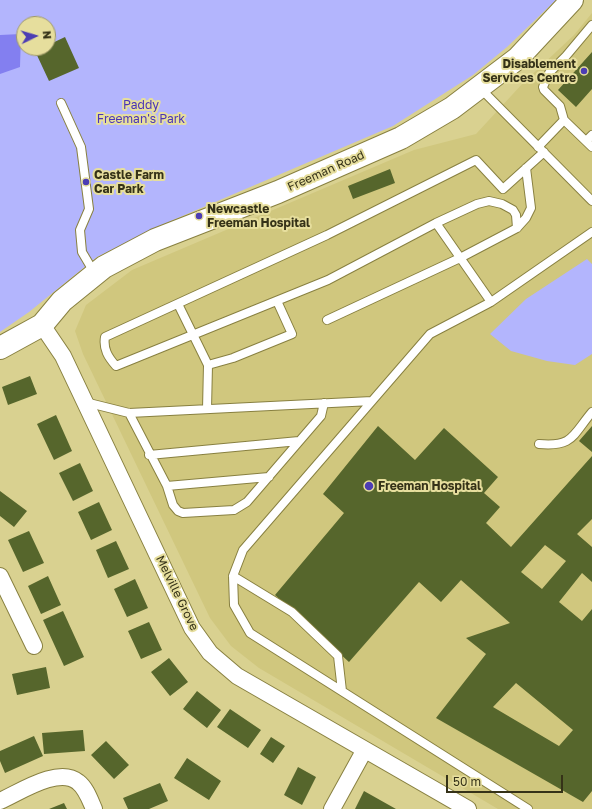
<!DOCTYPE html>
<style>
body{margin:0}
#map{position:relative;width:592px;height:809px;overflow:hidden;background:#d9d190;font-family:"Golos Text",sans-serif}
canvas{display:block}
.north{position:absolute;left:16px;top:16px;width:40px;height:40px;box-sizing:border-box;background:#e6de9d;border:1px solid #9f9968;border-radius:50%;rotate:85deg;font-size:11px;font-weight:700;line-height:16px;text-align:center;color:#353218}
.north::after{content:'';display:block;margin:auto;width:14px;height:18px;background:#4c3db4;clip-path:polygon(50% 0,100% 100%,50% 72%,0 100%)}
.scale{position:absolute;left:446px;top:775px;width:117px;height:18px;box-sizing:border-box;border:2px solid #353218;border-top:0;padding-left:5px;font-size:12px;line-height:14px;white-space:nowrap;color:#353218;-webkit-text-stroke:3px #e6de9d;paint-order:stroke}
</style>
<div id="map">
<canvas width="592" height="809"></canvas>
<div class="north">N</div>
<div class="scale">50 m</div>
</div>
<script>
const ctx = document.querySelector('canvas').getContext('2d');
ctx.lineJoin = 'round';
function fillPath(path, color) { ctx.fillStyle = color; ctx.fill(path, 'evenodd'); }
function strokePath(path, color, width, dash) { ctx.strokeStyle = color; ctx.lineWidth = width; ctx.lineCap = dash ? 'butt' : 'round'; ctx.setLineDash(dash || []); ctx.stroke(path); }
function label(font, color, halo, rows, align = 'center') {
  ctx.font = font + ' "Golos Text",sans-serif'; ctx.lineWidth = 4; ctx.setLineDash([]); ctx.textBaseline = 'middle'; ctx.strokeStyle = halo; ctx.fillStyle = color; for (const [text, x, y, turn = 0] of rows) {
    ctx.save(); ctx.translate(x, y); ctx.rotate((+turn || 0) * Math.PI / 180); ctx.textAlign = isNaN(turn) ? turn : align; if (halo) ctx.strokeText(text, 0, 0); ctx.fillText(text, 0, 0); ctx.restore();
  }
}
const built = new Path2D(`
 M592,13V809H498L259,668L231,646L210,618L83,354L75,331L86,305L132,270L414,150L476,134L523,83L574,35Z`);
const green = new Path2D(`
 M0,0H556L507,47L473,75L393,126L159,226L97,257L29,312L0,332ZM24,24H48V48H24Z
 M587,259L592,264V354L575,365L547,361L511,351L490,334L526,299Z`);
const forest = new Path2D(`
 M21,34L20,67L0,74V35Z`);
const building = new Path2D(`
 M65,37L79,68L49,81L35,51L48,48V45Z
 M592,52V89L576,107L558,90Z
 M390,169L395,183L353,199L348,186Z
 M30,376L37,394L8,405L2,387Z
 M56,415L72,451L54,460L37,424Z
 M378,426L415,460L444,428L498,477L484,493L500,507L486,523L511,547L592,456V519L577,534L592,547V582L582,573L559,602L582,621L592,609V791L583,802L436,718L486,654L466,638L510,623L461,580L441,602L419,582L349,662L275,595L344,513L323,494ZM545,545L566,561L542,589L521,572ZM516,683L573,730L559,746L493,707Z
 M592,426V452L579,441Z
 M80,463L93,491L73,501L59,473Z
 M0,491L27,511L14,527L0,516Z
 M99,502L112,530L91,540L78,512Z
 M29,531L44,563L23,572L8,540Z
 M116,541L129,569L108,578L96,550Z
 M48,576L61,605L41,614L28,586Z
 M135,579L148,608L127,617L114,589Z
 M63,611L84,657L64,666L43,620Z
 M149,622L162,650L141,659L128,631Z
 M169,658L188,682L170,696L151,672Z
 M46,667L50,688L17,695L12,674Z
 M197,691L221,710L207,728L183,709Z
 M230,709L261,730L248,748L217,727Z
 M83,730L85,751L44,754L42,733Z
 M34,736L43,756L5,773L0,761V751Z
 M271,737L285,746L273,763L260,754Z
 M106,741L129,765L114,779L91,755Z
 M187,758L221,781L209,800L174,778Z
 M298,767L316,777L302,805L284,795Z
 M160,783L168,801L149,809H128L123,798Z
 M364,791L396,809H355Z
 M64,803L67,809H49Z`);
const lane = new Path2D(`
 M480,88L592,201
 M61,103L81,147L89,209L80,230L82,252L95,274
 M564,120L592,147
 M586,141L592,135
 M538,147L564,120L560,106L544,90L543,87L549,73L566,56L592,25
 M544,152L503,189L476,160L327,235L105,337C103,349 108,357 116,366L328,280L436,223L491,302L592,232
 M436,223L477,204L489,201L502,204L513,210L516,215L517,228
 M178,304L208,365L207,409
 M327,320L460,258L517,228L526,218L531,208L526,168
 M208,365L233,358L292,334L277,301
 M372,401L243,550L233,576L234,605L250,633L528,809
 M85,402L129,413L372,401L430,334L491,302
 M129,413L167,486L173,505L178,511L183,513L234,510L247,502L321,416L324,403
 M539,444C573,447 572,436 592,412
 M149,455L299,441
 M167,486L269,477
 M233,576L292,612L338,656L342,691`);
const street = new Path2D(`
 M42,325L63,356L192,628L210,653L237,676L468,809
 M0,576L34,646
 M0,801C20,792 59,766 78,782C86,788 90,800 94,809
 M332,809L364,751`);
const secondary = new Path2D(`
 M0,348L42,325L62,301L104,267L155,240L278,192L401,138L452,108L518,58L572,0`);
const markers = [
 [584,71,4,"#4c3db4"],
 [86,182,4,"#4c3db4"],
 [199,216,4,"#4c3db4"],
 [369,486,5,"#4c3db4"]
];
const poiNames = [
 ["Disablement",576,64,"right"],
 ["Services Centre",576,78,"right"],
 ["Castle Farm",94,175],
 ["Car Park",94,189],
 ["Newcastle",207,209],
 ["Freeman Hospital",207,223],
 ["Freeman Hospital",378,486]
];
const parkNames = [
 ["Paddy",141,105],
 ["Freeman's Park",141,119]
];
const streetNames = [
 ["Freeman Road",326,171,-24],
 ["Melville Grove",177,593,64]
];
fillPath(built, '#d0c77e');
fillPath(green, '#b3b5fd');
fillPath(forest, '#837ff0');
fillPath(building, '#56662c');
strokePath(lane, '#888041', 10);
strokePath(street, '#888041', 18);
strokePath(secondary, '#888041', 24);
strokePath(lane, '#fff', 8);
strokePath(street, '#fff', 16);
strokePath(secondary, '#fff', 22);
for (const [x, y, r, color] of markers) { const dot = new Path2D(); dot.arc(x, y, r, 0, 2 * Math.PI); ctx.fillStyle = color; ctx.fill(dot); strokePath(dot, '#e6de9d', 1.5); }
label('bold 12px', '#353218', '#e6de9d', poiNames, 'left');
label('12px', '#4a34b7', '#e6de9d', parkNames);
label('12px', '#353218', '#e6de9d', streetNames);
</script>
